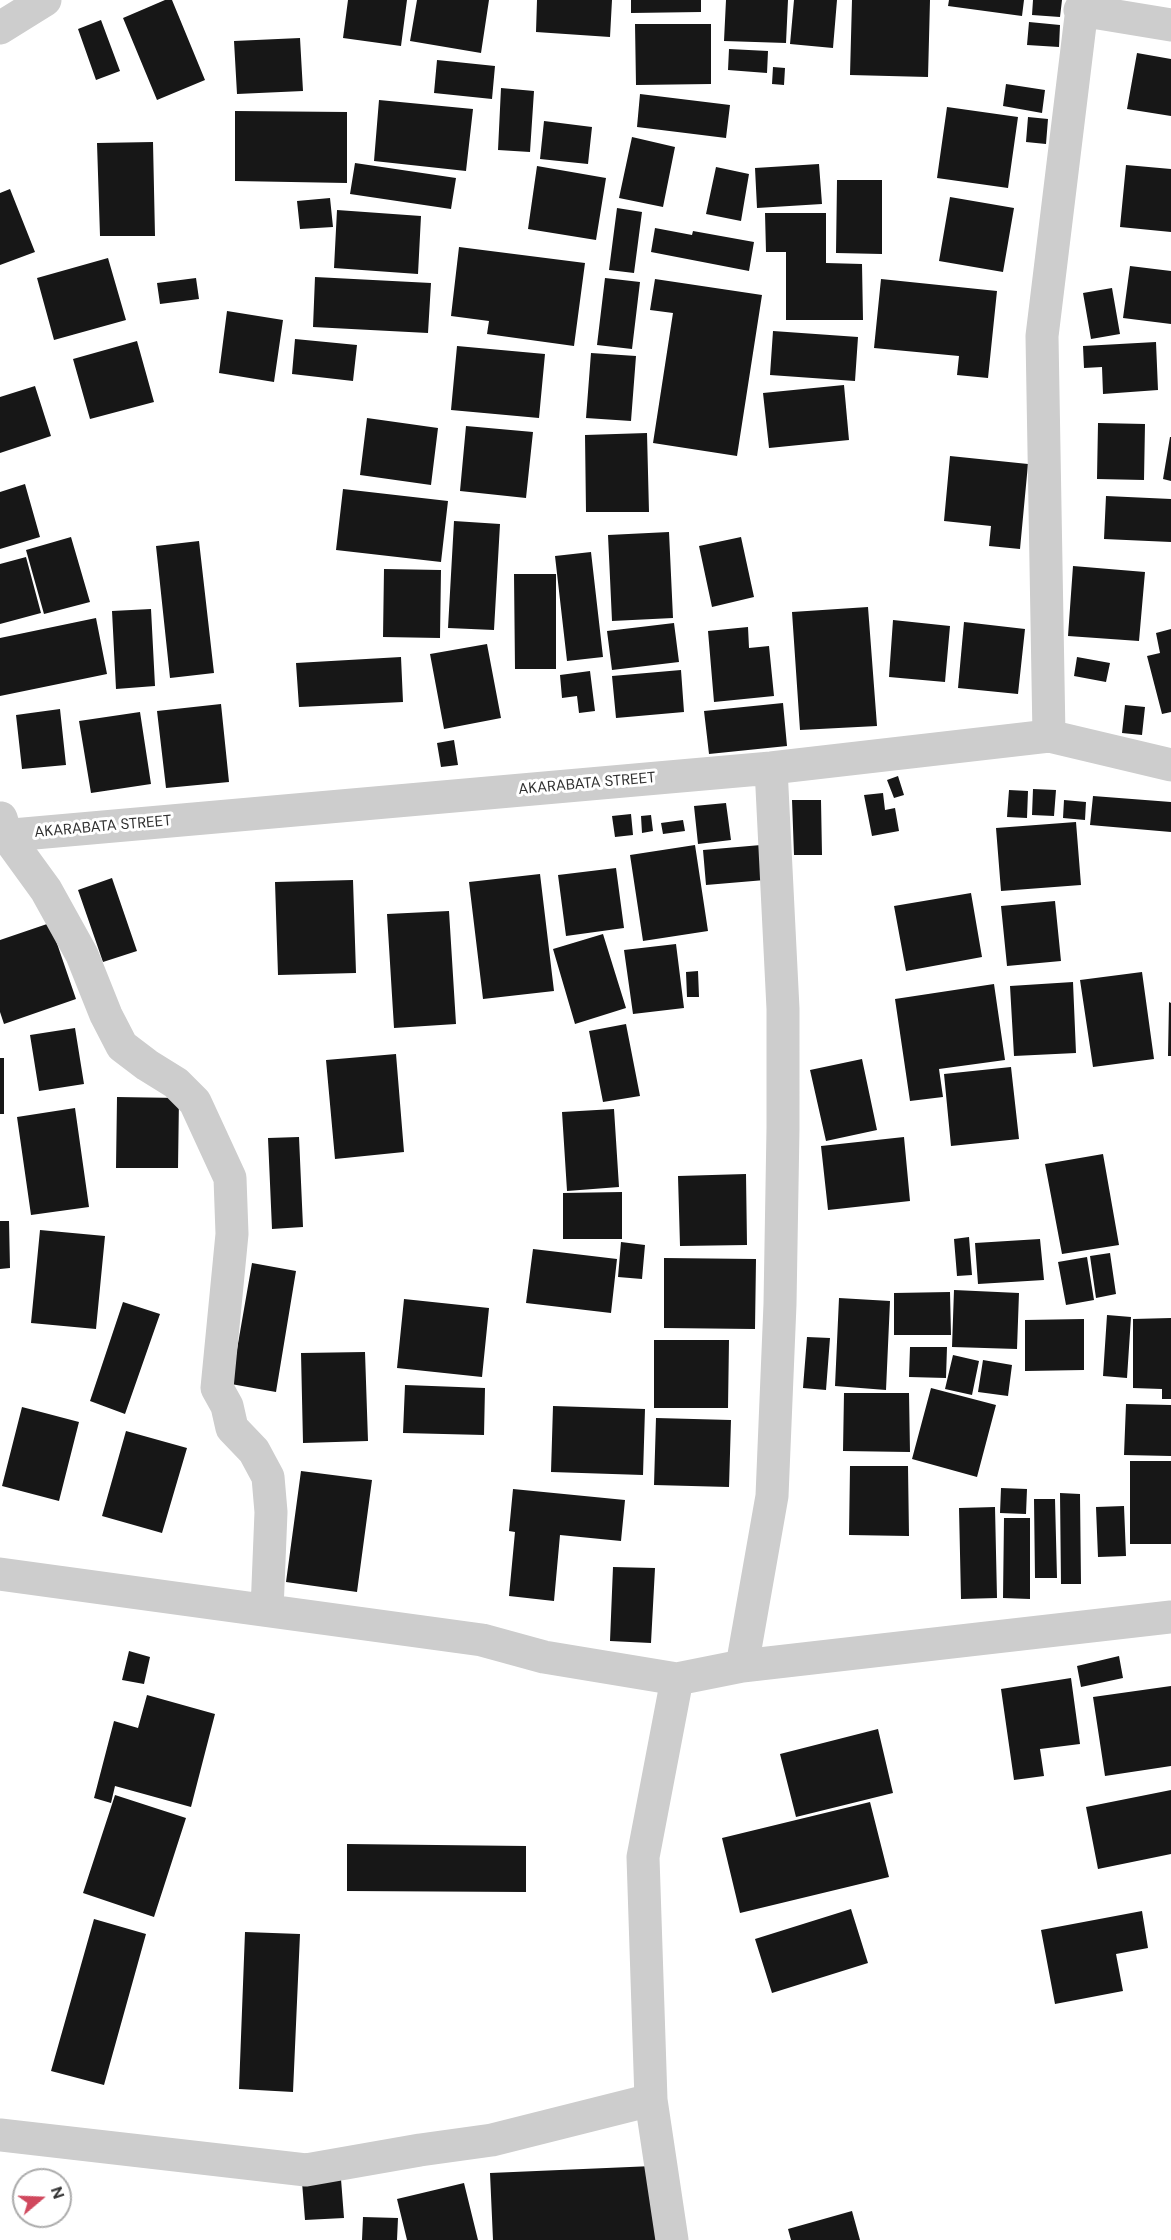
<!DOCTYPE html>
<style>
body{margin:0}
#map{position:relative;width:1171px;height:2240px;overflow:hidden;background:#fff;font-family:"DM Sans",sans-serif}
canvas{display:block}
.north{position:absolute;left:12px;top:2168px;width:60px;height:60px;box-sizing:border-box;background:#fff;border:2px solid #acacac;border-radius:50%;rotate:71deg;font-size:16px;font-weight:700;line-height:24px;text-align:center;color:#303030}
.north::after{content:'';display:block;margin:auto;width:21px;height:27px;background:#d0485d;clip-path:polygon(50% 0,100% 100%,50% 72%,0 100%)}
</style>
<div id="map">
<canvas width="1171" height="2240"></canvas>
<div class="north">N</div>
</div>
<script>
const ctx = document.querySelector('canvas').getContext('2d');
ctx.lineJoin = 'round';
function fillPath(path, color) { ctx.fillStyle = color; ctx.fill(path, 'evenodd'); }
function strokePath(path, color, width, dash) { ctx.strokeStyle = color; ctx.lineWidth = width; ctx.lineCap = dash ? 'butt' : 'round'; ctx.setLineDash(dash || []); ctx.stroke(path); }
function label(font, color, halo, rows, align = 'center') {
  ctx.font = font + ' "DM Sans",sans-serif'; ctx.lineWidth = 6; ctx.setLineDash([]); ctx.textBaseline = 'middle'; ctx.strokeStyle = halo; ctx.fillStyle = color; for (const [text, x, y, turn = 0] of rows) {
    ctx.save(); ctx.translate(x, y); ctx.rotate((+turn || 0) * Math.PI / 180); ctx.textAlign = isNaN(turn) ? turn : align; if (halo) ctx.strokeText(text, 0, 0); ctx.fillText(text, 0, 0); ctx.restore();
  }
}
const building = new Path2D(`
 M165,0H172L205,80L157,100L123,18Z
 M348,0H407L401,46L343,38Z
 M417,0H489L481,53L410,41Z
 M537,0H612L610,37L536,32Z
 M631,0H701V12L631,13Z
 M726,0H788L786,43L724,41Z
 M794,0H837L833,48L790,44Z
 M852,0H930L928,77L850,75Z
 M949,0H1024L1022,16L948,6Z
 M1033,0H1062L1060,17L1032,15Z
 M101,20L120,71L96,80L78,29Z
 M1029,22L1060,25L1059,47L1027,45Z
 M635,24H711V84L636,85Z
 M300,38L303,91L237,94L234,41Z
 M729,49L768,51L767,73L728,70Z
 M1137,53L1171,59V116L1127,109Z
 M437,60L495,66L492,99L434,93Z
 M773,67L785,68L784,85L772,84Z
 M1006,84L1045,90L1042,113L1003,106Z
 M501,88L534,91L530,152L498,150Z
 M640,94L730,105L726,138L637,127Z
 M379,100L473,109L466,171L374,161Z
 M947,107L1018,117L1008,188L937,178Z
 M235,111L347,112V183L235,181Z
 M1028,117L1048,119L1046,144L1026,142Z
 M544,121L592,127L588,164L540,159Z
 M632,137L675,147L663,207L619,198Z
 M153,142L155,236H100L97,143Z
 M355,163L456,178L451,209L350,194Z
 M819,164L822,204L757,208L755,168Z
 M1126,165L1171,169V232L1120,227Z
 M537,166L606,178L596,240L528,229Z
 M716,167L749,174L741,221L706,214Z
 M837,180H882V254L836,253Z
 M10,189L35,252L0,265V193Z
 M950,197L1014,208L1003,272L939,261Z
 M330,198L333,227L300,229L297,201Z
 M617,208L642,212L634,273L609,270Z
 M337,210L421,216L418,274L334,268Z
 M765,213H826V263L862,264L863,320H786V252H766Z
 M655,228L692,235L693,231L754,242L749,271L651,252Z
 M459,247L585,263L574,346L487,334L489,321L451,316Z
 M108,258L126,320L54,340L37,278Z
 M1130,266L1171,271V324L1123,318Z
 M315,277L431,283L428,333L313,327Z
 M196,278L199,299L160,304L157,283Z
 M605,278L640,282L632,349L597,345Z
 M655,279L762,295L737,456L653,443L673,313L650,310Z
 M881,279L997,291L988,378L957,375L959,356L874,348Z
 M1112,288L1120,334L1091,339L1083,293Z
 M227,311L283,320L274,382L219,373Z
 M773,331L858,337L855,381L770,375Z
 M295,339L357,345L353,381L292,374Z
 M137,341L154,402L90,419L73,359Z
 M1156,342L1158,390L1103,394L1102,367L1084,368L1083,346Z
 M457,346L545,354L539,418L451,410Z
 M591,353L636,356L631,421L586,418Z
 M844,385L849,440L769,448L763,393Z
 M35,386L51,436L0,453V397Z
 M367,418L438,428L431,485L360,475Z
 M1098,423L1145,424L1144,480L1097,479Z
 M466,426L533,432L526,498L460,491Z
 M647,433L649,512H586L585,435Z
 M1170,437H1171V481L1163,479Z
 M950,456L1028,464L1020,549L989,546L991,526L944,521Z
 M25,484L40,537L0,549V492Z
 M343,489L448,501L441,562L336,550Z
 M1106,496L1171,499V542L1104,539Z
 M454,521L500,524L494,630L448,628Z
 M669,532L673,618L612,621L608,535Z
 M71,537L90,602L44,614L26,550Z
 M741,537L754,597L712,607L699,546Z
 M199,541L214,673L170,678L156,546Z
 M591,552L603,657L567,661L555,556Z
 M26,557L41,613L0,624V564Z
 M1073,566L1145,572L1139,641L1068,636Z
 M384,569L441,570L440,638L383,637Z
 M514,574H556V669H515Z
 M868,607L877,726L800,730L792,612Z
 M151,609L155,686L116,689L112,611Z
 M96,618L107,674L0,696V638Z
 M893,620L950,626L945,682L889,677Z
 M964,622L1025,629L1018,694L958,688Z
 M674,623L679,662L612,670L607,631Z
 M748,627L749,648L769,646L774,696L714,702L708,631Z
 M1171,629V712L1162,714L1147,656L1160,653L1156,633Z
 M487,644L501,718L444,729L430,654Z
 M401,657L403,702L299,707L296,663Z
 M1077,657L1110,663L1106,682L1074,676Z
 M681,670L684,712L616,718L612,676Z
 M590,671L595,711L579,713L577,696L562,698L560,675Z
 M783,703L787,746L709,754L704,711Z
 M221,704L229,782L166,788L157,711Z
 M1125,705L1145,707L1142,735L1122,733Z
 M60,709L66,765L22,769L16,715Z
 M140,712L151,784L91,793L79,721Z
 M454,740L458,765L441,767L437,743Z
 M898,776L904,795L894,798L887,780Z
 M1033,789L1056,790L1054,816L1032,815Z
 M1009,790L1028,791L1027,818L1007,817Z
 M883,793L885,810L895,808L899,831L872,836L864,795Z
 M1093,796L1171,802V832L1090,825Z
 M792,800H821L822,855H794Z
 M1064,800L1086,802L1085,820L1063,818Z
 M726,803L731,840L698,844L694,806Z
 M631,814L633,835L615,837L612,816Z
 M651,815L653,831L642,833L641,816Z
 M683,820L685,831L663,834L661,823Z
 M1076,822L1081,885L1001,891L996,828Z
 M695,845L708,931L643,941L630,855Z
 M761,845L765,880L706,885L703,850Z
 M616,868L624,928L566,936L558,875Z
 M540,874L554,991L483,999L469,882Z
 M112,878L137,951L103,962L78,890Z
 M353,880L356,973L278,975L275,882Z
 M971,893L982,957L906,971L894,906Z
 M1055,901L1061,961L1007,966L1001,906Z
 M449,911L456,1024L394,1028L387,914Z
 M50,923L76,999L4,1024L0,1012V940Z
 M603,934L626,1008L575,1024L553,949Z
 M676,944L684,1008L633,1014L624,950Z
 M698,971L699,997H687L686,972Z
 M1142,972L1154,1059L1093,1067L1080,980Z
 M1073,982L1076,1053L1014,1056L1010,986Z
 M994,984L1005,1060L939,1069L943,1097L910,1101L895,999Z
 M1169,1002L1171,1003V1056H1168Z
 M626,1024L640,1096L603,1102L589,1031Z
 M75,1028L84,1084L39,1091L30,1035Z
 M396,1054L404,1152L335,1159L326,1060Z
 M0,1058H4V1114H0Z
 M862,1059L877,1130L826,1141L810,1070Z
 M1011,1067L1019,1139L951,1146L944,1074Z
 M117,1097L179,1098L178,1168H116Z
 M75,1108L89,1207L31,1215L17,1117Z
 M614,1109L619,1187L567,1191L562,1112Z
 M299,1137L303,1227L272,1229L268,1138Z
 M904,1137L910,1201L828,1210L821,1146Z
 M1103,1154L1119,1245L1062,1254L1045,1164Z
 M746,1174L747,1245L680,1246L678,1176Z
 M622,1192V1239H563V1193Z
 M0,1221H9L10,1268L0,1269Z
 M40,1230L105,1236L96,1329L31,1323Z
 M969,1237L972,1275L957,1276L954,1239Z
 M1040,1239L1044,1280L978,1284L975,1243Z
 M621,1242L645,1245L642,1279L618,1277Z
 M533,1249L617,1259L611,1313L526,1303Z
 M1110,1253L1116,1294L1096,1298L1090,1256Z
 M1087,1257L1094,1300L1066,1305L1058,1262Z
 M664,1258L756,1259L755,1329L664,1328Z
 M252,1263L296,1271L276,1392L231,1384Z
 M954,1290L1019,1293L1017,1349L952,1347Z
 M950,1292L951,1335H894V1293Z
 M839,1298L890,1301L886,1390L835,1386Z
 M404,1299L489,1308L482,1377L397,1368Z
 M123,1302L160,1314L125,1414L90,1401Z
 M1107,1315L1131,1317L1127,1378L1103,1376Z
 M1171,1318V1399H1162V1389L1133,1388V1319Z
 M1084,1319V1370L1025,1371V1320Z
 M807,1337L830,1338L826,1390L803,1388Z
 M654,1340H729L728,1408H654Z
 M910,1347H947L946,1378L909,1377Z
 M365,1352L368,1441L303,1443L301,1353Z
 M953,1355L979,1361L972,1395L945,1389Z
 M983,1360L1012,1365L1008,1396L978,1392Z
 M405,1385L485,1388L484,1435L403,1433Z
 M931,1388L996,1405L977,1477L912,1459Z
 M844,1393H909L910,1452L843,1451Z
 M1126,1404L1171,1405V1456L1124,1455Z
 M553,1406L645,1409L643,1475L551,1472Z
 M22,1407L79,1422L59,1501L2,1486Z
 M656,1418L731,1420L729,1487L654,1485Z
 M126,1431L187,1448L162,1533L102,1516Z
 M1130,1461H1171V1544H1130Z
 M850,1466H908L909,1536L849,1535Z
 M301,1471L372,1480L357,1592L286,1582Z
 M1001,1488L1027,1489L1026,1514L1000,1513Z
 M513,1489L625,1500L621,1541L560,1535L554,1601L509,1596L515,1532L509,1531Z
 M1060,1493L1080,1494L1081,1584H1061Z
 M1034,1499H1055L1057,1578H1035Z
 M1124,1506L1126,1556L1098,1557L1096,1507Z
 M995,1507L997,1598L961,1599L959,1508Z
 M1004,1518H1030V1599L1003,1598Z
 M613,1567L655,1568L651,1643L610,1641Z
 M129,1651L150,1657L144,1684L122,1680Z
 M1119,1656L1123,1678L1081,1687L1077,1666Z
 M1071,1678L1080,1744L1040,1749L1044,1776L1014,1780L1001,1689Z
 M1171,1686V1766L1105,1776L1093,1697Z
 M147,1695L215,1714L191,1807L115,1786L111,1803L94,1798L114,1721L138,1728Z
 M878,1729L893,1793L796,1817L780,1754Z
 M1171,1790V1854L1098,1869L1086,1807Z
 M115,1795L186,1818L154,1917L83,1893Z
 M870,1802L889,1877L740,1913L722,1838Z
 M347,1844L526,1846V1892L347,1891Z
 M851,1909L868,1963L772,1993L755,1939Z
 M1142,1911L1148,1948L1116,1954L1123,1991L1055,2004L1041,1930Z
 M94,1919L146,1934L104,2085L51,2071Z
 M245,1932L300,1934L293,2092L239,2089Z
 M653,2166L656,2240H493L490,2173Z
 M341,2179L344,2218L305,2220L302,2182Z
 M464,2183L478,2240H407L397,2199Z
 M852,2211L860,2240H791L788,2229Z
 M363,2217L398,2218L397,2240H362Z`);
const street = new Path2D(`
 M1080,10L1171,25
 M0,28L45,0
 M1049,736L1042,336L1083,0
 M1,818L6,835L46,890L82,955L106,1015L122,1046L147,1065L176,1083L195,1102L230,1178L232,1234L217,1388L227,1406L232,1428L254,1451L268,1477L271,1512L267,1610
 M0,836L771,768L1049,736L1171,765
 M0,1574L482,1640L544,1657L677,1679L742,1666L1171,1617
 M742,1666L772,1496L780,1304L783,1128V1009L771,768
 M0,2135L306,2170L420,2150L492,2140L651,2100
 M672,2240L651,2100L643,1857L677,1679`);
const streetNames = [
 ["AKARABATA STREET",587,784,-5],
 ["AKARABATA STREET",103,827,-5]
];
fillPath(building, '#171717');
strokePath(street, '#cdcdcd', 33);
label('15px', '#303030', '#fff', streetNames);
</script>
